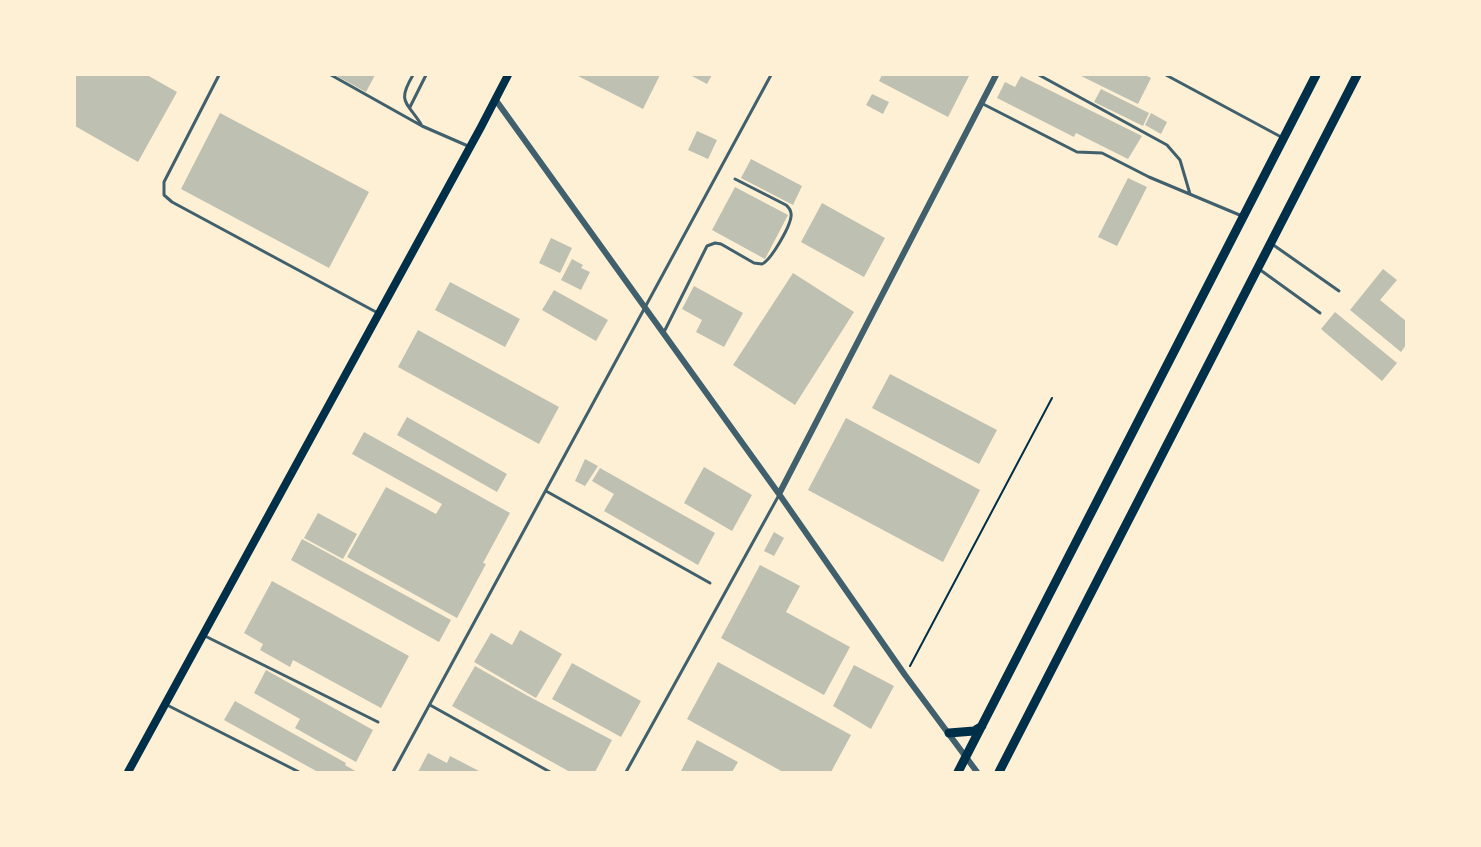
<!DOCTYPE html>
<style>
body{margin:0}
#map{position:relative;width:1481px;height:847px;overflow:hidden;background:#fdf0d5;font-family:"Fira Sans",sans-serif}
canvas{display:block}
.frame{position:absolute;inset:0;border:76px solid #fdf0d5;pointer-events:none}
</style>
<div id="map">
<canvas width="1481" height="847"></canvas>
<div class="frame"></div>
</div>
<script>
const ctx = document.querySelector('canvas').getContext('2d');
ctx.lineJoin = 'round';
function fillPath(path, color) { ctx.fillStyle = color; ctx.fill(path, 'evenodd'); }
function strokePath(path, color, width, dash) { ctx.strokeStyle = color; ctx.lineWidth = width; ctx.lineCap = dash ? 'butt' : 'round'; ctx.setLineDash(dash || []); ctx.stroke(path); }
const building = new Path2D(`
 M75,75H147L177,92L138,162L75,126Z
 M335,75H375L366,92Z
 M576,75H660L643,109Z
 M690,75H712L707,84Z
 M882,75H966L969,76L948,117L879,81Z
 M1079,75H1145L1151,78L1138,104Z
 M1021,76L1142,136L1128,159L1076,133L1074,137L997,98L1005,82L1015,87Z
 M1101,89L1149,113L1143,126L1094,102Z
 M872,94L889,102L883,114L866,105Z
 M220,113L369,192L329,268L181,189Z
 M1151,113L1167,122L1161,134L1145,125Z
 M697,131L717,140L708,159L688,150Z
 M751,159L802,186L793,205L741,178Z
 M1128,178L1147,187L1117,246L1098,237Z
 M735,187L788,215L765,259L712,230Z
 M822,203L885,238L864,277L801,242Z
 M551,238L572,248L560,273L539,263Z
 M572,259L583,265L581,268L590,272L581,290L561,280Z
 M1383,269L1397,280L1380,300L1406,321V345L1401,352L1350,310Z
 M793,273L854,312L795,405L733,365Z
 M450,282L520,319L505,347L435,310Z
 M694,286L743,313L724,347L696,332L702,320L682,309Z
 M554,290L608,320L596,341L542,310Z
 M1335,312L1397,363L1382,381L1321,329Z
 M418,330L559,407L539,444L398,367Z
 M890,374L997,430L979,464L872,408Z
 M407,417L507,474L497,492L397,435Z
 M846,418L980,490L943,562L808,490Z
 M364,432L510,513L483,563L486,564L457,618L347,557L386,487L436,514L442,504L352,454Z
 M585,459L598,466L585,486L575,481Z
 M704,467L752,495L732,531L684,503Z
 M600,468L715,533L698,565L604,511L614,494L592,481Z
 M318,513L357,534L343,559L304,538Z
 M774,532L784,538L774,556L764,551Z
 M302,539L451,620L439,642L291,560Z
 M760,565L800,586L786,612L850,647L824,695L721,638Z
 M272,581L409,656L381,708L293,660L290,667L260,650L263,644L244,633Z
 M520,630L562,654L536,698L474,662L491,633L512,645Z
 M718,662L851,735L831,772H783L687,719Z
 M572,663L641,701L621,737L552,699Z
 M854,665L894,686L871,729L833,706Z
 M475,666L528,696L612,740L595,772H570L452,706Z
 M266,670L373,730L356,762L295,728L300,719L254,693Z
 M235,701L346,763L345,765L357,772H318L224,720Z
 M697,740L738,762L732,772L681,771Z
 M428,753L447,763L450,756L481,772H418Z`);
const path = new Path2D(`
 M910,666L1052,398`);
const service = new Path2D(`
 M219,75L164,182V195L172,202L376,312
 M331,75L422,126L468,146
 M413,75C397,102 406,101 421,124
 M1039,75L1167,145L1180,160L1190,194
 M1166,75L1283,138
 M983,104L1077,152L1102,153L1149,177L1242,216
 M410,107L426,75
 M1272,244L1339,291
 M1259,269L1320,313
 M664,332L707,246L715,243L721,244L754,263L762,264C771,260 793,223 791,213C790,208 789,208 786,205L735,179
 M546,491L710,583
 M205,636L378,722
 M167,705L299,772
 M430,705L550,772
 M393,772L771,75
 M626,772L779,495`);
const minor = new Path2D(`
 M495,99L779,494L905,675L977,772
 M779,494L996,75`);
const secondary = new Path2D(`
 M128,772L481,127L508,75`);
const primary = new Path2D(`
 M949,733L974,731L982,726
 M958,772L1316,75
 M999,772L1357,75`);
fillPath(building, '#bec0b2');
strokePath(path, '#003049', 2);
strokePath(service, '#3f606c', 3);
strokePath(minor, '#3f606c', 6);
strokePath(secondary, '#003049', 8);
strokePath(primary, '#003049', 9);
</script>
